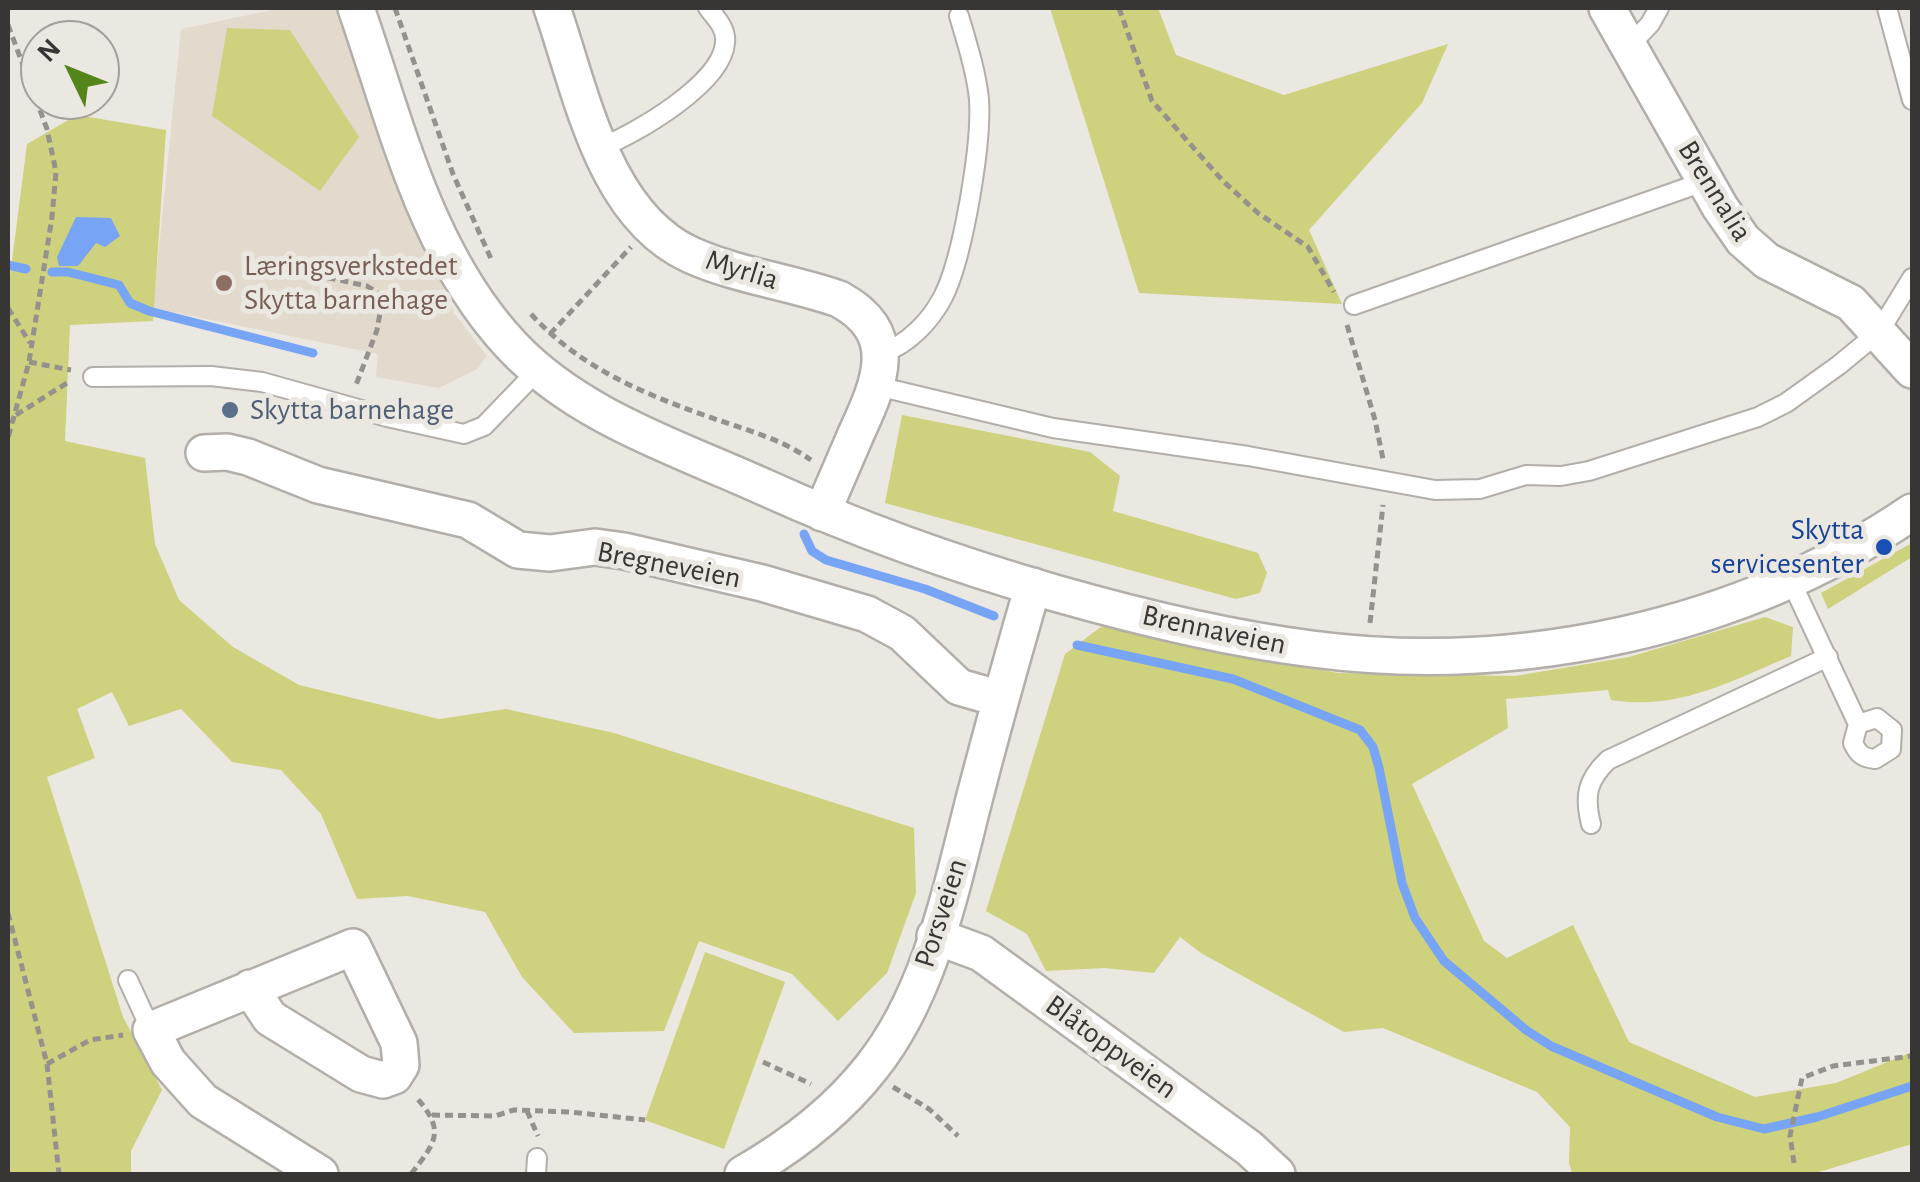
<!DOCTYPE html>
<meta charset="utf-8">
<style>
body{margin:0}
#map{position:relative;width:1920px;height:1182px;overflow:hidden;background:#ebe7e1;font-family:"Alegreya Sans",sans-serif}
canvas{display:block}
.frame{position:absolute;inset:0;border:10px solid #383634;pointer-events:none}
.north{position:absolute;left:20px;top:20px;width:100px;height:100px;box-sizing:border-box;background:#ebe7e1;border:2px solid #a3a09c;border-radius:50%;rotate:313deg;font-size:28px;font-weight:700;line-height:40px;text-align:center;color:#383634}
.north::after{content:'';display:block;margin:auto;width:35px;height:45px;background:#53851a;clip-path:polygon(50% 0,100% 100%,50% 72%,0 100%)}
</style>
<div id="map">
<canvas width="1920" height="1182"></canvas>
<div class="frame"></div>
<div class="north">N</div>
</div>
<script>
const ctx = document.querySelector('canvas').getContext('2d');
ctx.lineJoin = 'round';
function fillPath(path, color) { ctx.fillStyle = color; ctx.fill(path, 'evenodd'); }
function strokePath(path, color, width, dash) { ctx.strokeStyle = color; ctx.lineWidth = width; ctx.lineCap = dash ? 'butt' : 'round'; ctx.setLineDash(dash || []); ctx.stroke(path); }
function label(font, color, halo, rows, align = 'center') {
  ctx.font = font + ' "Alegreya Sans",sans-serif'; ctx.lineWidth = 10; ctx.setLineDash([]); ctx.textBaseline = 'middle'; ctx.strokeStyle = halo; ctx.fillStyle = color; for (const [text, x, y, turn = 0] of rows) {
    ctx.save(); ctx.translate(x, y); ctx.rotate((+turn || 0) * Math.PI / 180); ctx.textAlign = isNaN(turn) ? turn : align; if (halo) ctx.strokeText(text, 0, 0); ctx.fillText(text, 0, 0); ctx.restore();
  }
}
const built = new Path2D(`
 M282,8H338L407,204L454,313L487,356L477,369L439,388L376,377L378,354L153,308L181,29Z`);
const green = new Path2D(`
 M1050,8H1158L1176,55L1284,95L1448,44L1422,103L1309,230L1342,304L1139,293Z
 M227,28L290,30L359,137L320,191L212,116Z
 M77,115L166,130L153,321L70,325L65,441L145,458L155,544L179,600L233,647L299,685L439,719L506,709L614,733L914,828L916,893L887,973L838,1021L792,974L699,941L664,1031L574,1033L522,977L485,912L408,896L357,899L321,814L281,770L232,762L181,709L129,726L112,692L77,709L95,758L47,777L123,1017L162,1090L131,1151V1174H8V292L27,144Z
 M902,415L1090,452L1120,476L1113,511L1258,553L1267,573L1260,593L1236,599L885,503Z
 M1912,543V557L1828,609L1821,593Z
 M1765,617L1793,627L1791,656C1731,681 1678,711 1611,700L1608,690L1506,699L1508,728L1412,784L1484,941L1507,958L1573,925L1629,1042L1755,1097L1836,1083L1912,1052V1144L1812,1174H1572L1569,1163L1570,1127L1537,1092L1383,1028L1344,1032L1201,953L1180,937L1154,973L1105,968L1046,971L1027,934L986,911L1065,654L1102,626L1338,673L1515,676L1629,657Z
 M705,952L785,982L724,1149L645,1120Z`);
const water = new Path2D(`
 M76,217L111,218L120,236L105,247L96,243L78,266H59L57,257Z`);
const stream = new Path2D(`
 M8,265L26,269
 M52,272H68L119,285L130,303L149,311L313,353
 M804,534L812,551L826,560L925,589L994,616
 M1077,645L1233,679L1360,730L1373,747L1379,768L1402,883L1415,918L1444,961L1526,1030L1551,1046L1717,1117L1764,1129L1817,1117L1912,1086`);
const path = new Path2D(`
 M395,8L453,174L492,261
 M1119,8L1152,101L1223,181L1258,213L1308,247L1334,292
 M8,25L47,129L56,172L52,217L29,362L8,438
 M315,275L367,286L383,296L377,330L356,385
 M8,308L30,343
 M531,314C582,370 649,396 718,420C750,431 783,440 811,460
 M1347,325L1375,420L1383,459
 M550,334L631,247
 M29,362L71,370
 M16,415L70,381
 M1370,623L1383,505
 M8,913L47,1064L59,1174
 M763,1062L811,1084
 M47,1064L90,1040L123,1035
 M893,1087L929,1109L958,1136
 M527,1111L538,1136
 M432,1115L495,1116L514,1110L570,1112L645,1120
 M1794,1163L1790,1136L1802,1078L1833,1066L1912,1056
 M411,1174C436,1142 446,1131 416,1097`);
const service = new Path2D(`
 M1887,8L1912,100
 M1629,46L1650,24L1659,8
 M600,148C635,134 722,84 725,43C727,29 716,18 708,8
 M1354,305L1706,181
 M881,354C908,344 930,322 943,297C963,258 982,144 979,99C976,71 967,43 959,16
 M93,377L211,376L262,382L387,417L464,434L484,426L538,370
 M877,386L1053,428L1248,456L1435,490L1480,489L1526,475L1561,476L1589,471L1758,417L1786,403L1839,365L1879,332L1912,278
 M1790,579L1858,724L1853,743C1858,754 1863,758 1875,759L1891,749L1892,730L1877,718L1858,724
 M1591,824C1584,796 1587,780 1608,760L1828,657
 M128,980L151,1030
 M536,1174L537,1158`);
const minor = new Path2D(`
 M356,8C396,123 426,255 512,346C579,417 678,448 764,487C861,531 954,564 1055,593C1139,617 1225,638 1312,649C1518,676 1740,629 1912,512
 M552,8C581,91 603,215 691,255C738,276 791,282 839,299C902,333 880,382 856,434C845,460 833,487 822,513
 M1607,8L1720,207L1743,240L1767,261L1851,303L1912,370
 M204,453L227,452L248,457L318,485L468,520L518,550L550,553L595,547L624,551L762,583L867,614L902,633L959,687L1001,699
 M935,936L981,953L1249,1148L1277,1174
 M250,988L270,1018L361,1074L383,1080L394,1076L401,1065L399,1043L353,947L151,1030L168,1062L203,1101L320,1174
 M743,1174C790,1147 837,1111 871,1068C932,992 952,884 976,792C994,723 1013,655 1033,586`);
const markers = [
 [224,283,10,"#8d6e63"],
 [230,410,10,"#5c6f8a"],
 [1884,547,10,"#1a4fb4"]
];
const streetNames = [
 ["Brennalia",1715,191,58],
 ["Myrlia",742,270,17],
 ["Bregneveien",669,565,11],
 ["Brennaveien",1214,630,12],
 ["Porsveien",941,913,-72],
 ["Blåtoppveien",1111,1047,36]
];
const educationNames = [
 ["Læringsverkstedet",244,266],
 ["Skytta barnehage",244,300]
];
const serviceNames = [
 ["Skytta barnehage",250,410]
];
const transitNames = [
 ["Skytta",1864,530],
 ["servicesenter",1864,564]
];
fillPath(built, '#e3dace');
fillPath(green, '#ced17d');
fillPath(water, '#78a4f6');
strokePath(stream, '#78a4f6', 9);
strokePath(service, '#b2aea9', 22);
strokePath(minor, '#b2aea9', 40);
strokePath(path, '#95928e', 5, [8, 5]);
strokePath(service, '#fff', 18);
strokePath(minor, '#fff', 35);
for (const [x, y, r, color] of markers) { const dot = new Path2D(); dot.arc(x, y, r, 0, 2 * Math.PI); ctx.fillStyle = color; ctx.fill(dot); strokePath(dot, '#ebe7e1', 4); }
label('30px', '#383634', '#ebe7e1', streetNames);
label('30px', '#785e54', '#ebe7e1', educationNames, 'left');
label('30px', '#4e5e75', '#ebe7e1', serviceNames, 'left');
label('30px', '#164399', '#ebe7e1', transitNames, 'right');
</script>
